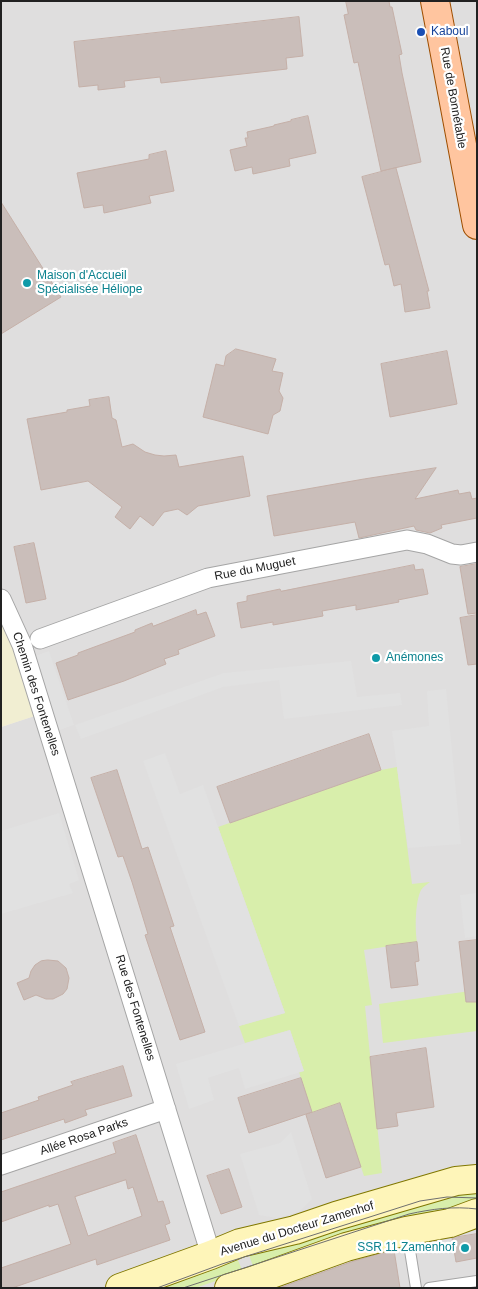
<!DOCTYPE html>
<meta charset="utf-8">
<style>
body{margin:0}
#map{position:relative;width:478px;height:1289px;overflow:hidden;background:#f2ece7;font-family:Helvetica,sans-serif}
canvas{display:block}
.frame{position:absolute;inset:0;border:2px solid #212121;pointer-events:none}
</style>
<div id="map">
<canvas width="478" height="1289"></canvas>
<div class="frame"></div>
</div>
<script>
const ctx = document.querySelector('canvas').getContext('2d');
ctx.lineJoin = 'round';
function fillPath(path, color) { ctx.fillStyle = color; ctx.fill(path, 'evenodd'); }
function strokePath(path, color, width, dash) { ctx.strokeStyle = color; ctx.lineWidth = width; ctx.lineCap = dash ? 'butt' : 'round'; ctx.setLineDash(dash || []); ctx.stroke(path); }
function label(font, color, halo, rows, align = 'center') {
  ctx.font = font + ' Helvetica,sans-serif'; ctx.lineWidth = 4.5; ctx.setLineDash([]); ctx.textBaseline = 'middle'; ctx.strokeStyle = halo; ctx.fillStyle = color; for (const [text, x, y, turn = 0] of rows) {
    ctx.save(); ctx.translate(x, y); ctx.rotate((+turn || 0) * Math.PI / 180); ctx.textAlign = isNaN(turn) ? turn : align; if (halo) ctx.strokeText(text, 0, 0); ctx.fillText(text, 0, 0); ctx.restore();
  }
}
const residential = new Path2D(`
 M1,1H477V1288H1V727L43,713L1,599Z`);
const farmland = new Path2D(`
 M1,599L44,713L1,727Z`);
const grass = new Path2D(`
 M397,767L412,884L430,882C427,884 423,887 421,890C415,902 415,929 417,942L364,950L372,1005L365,1006L382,1173L364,1176L340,1104L312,1113L299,1072L304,1071L290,1030L245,1043L239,1026L285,1013L218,827L381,770Z
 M477,990V1031L383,1043L379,1004Z
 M477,1184V1205L254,1269L249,1255Z
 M237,1258L243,1272L195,1288H149Z`);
const parking = new Path2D(`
 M49,651L74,725L57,731L32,657Z
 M351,661L357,697L400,693L402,705L284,719L279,680L223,687L81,739L75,725L224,673Z
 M446,689L461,844L408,848L392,731L429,726L427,691Z
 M165,753L180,794L203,785L285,1013L239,1026L143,761Z
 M59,813L79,880L69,884L73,893L1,914V831Z
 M477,893V936L465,938L460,895Z
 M290,1030L304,1071L245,1089L239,1068L208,1078L214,1100L189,1109L176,1064Z
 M291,1132L312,1199L299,1212L277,1218L259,1215L240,1154L280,1143Z`);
const building = new Path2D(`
 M346,1H389L390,7H392L402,54L399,55L402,73L421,162L381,171L358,62L354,63L344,15L348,14Z
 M299,17L303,56L286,58L287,69L161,83L160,77L124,81L125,87L98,90V85L79,87L74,42Z
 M308,116L316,153L289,159L290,166L253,174L252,167L235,171L230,150L247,146L245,138H248L247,132L274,126V125L291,121V120Z
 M166,151L174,191L149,196L151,203L104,213L103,205L84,208L77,173L149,159V155Z
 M396,168L429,291H427L430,308L405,312L401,284L394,286L389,264L385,265L362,177Z
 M1,202L61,297L1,334Z
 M236,349L276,359L272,371L283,373L279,391L283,398L280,411L273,415L268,434L203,417L216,364L224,366L226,356Z
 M447,351L457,404L390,417L381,364Z
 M109,397L112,418L116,420L122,447L133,444L145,452L155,455L164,456L176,455L179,467L243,456L250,496L198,506L187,515L178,509L164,512L153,526L140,516L130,529L115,517L122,507L88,481L41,490L27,419L67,412V410L90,406L89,400Z
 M436,468L415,499L458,490L459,494L470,492L472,499L477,498V518L441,525L442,528L430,533L416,530L414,526L359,538L355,522L274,536L267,496L364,479Z
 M34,543L46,599L26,603L14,547Z
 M477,564V613L468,614L460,567Z
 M414,565L415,570L423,569L428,594L398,600L399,602L356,610V605L322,611L323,616L273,625V622L241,628L237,603L247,601V596L280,589L281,591Z
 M196,610L197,615L206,612L215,636L178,650L179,654L164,659L166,664L124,681L68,700L56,663L78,655V653L135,632V630L152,623L153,626Z
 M477,615V664L468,665L460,618Z
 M369,734L381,770L230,823L217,787Z
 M117,770L142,849L148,847L174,926L170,927L205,1032L180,1040L145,935L148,934L132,882L123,856L118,857L91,778Z
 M477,940V1002H466L459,942Z
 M417,942L419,961L415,962L418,985L391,988L386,946Z
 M48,960L58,961L66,968L69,978L67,989L63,994L53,999H46L36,995L24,1000L17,983L29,978L31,971L35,965L41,961Z
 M426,1048L434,1107L396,1113L398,1126L377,1129L370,1057Z
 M123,1066L132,1096L85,1110L87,1115L65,1123L64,1119L1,1140V1113L39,1100L38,1097L73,1085L71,1082Z
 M301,1078L312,1112L249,1133L238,1098Z
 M340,1103L361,1167L326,1178L306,1115Z
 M136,1135L158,1202L163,1201L170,1223L165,1225L170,1240L97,1265L96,1259L12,1288H1V1268L71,1244L58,1204L49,1207V1205L1,1222V1192L116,1153L113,1143ZM126,1180L128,1189L133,1187L142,1216L88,1236L75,1197Z
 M229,1169L242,1207L221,1214L207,1176Z
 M477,1234V1258L456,1262L452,1238Z
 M394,1250L400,1288H279L351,1262Z`);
const lane = new Path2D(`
 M407,1232L416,1288
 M429,1288L477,1281`);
const street = new Path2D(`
 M1,599L22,645L211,1255
 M40,639L208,578L407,540L427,544L452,554L461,555L477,552
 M1,1165L166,1109`);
const secondary = new Path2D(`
 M120,1288L211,1255L240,1243L295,1230L336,1216L456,1181L477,1179
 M229,1288L252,1281L346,1247L406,1231L450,1223L477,1213`);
const primary = new Path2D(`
 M435,1L477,225`);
const tram = new Path2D(`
 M157,1288L222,1264L420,1201L447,1197L477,1198
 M183,1288L409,1214C432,1209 453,1206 477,1209`);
const markers = [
 [421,32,5,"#1a4fb4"],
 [27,283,5,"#0f9aa8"],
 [376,658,5,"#0f9aa8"],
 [465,1248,5,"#0f9aa8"]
];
const transitNames = [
 ["Kaboul",431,32]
];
const streetNames = [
 ["Rue de Bonnétable",453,98,80],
 ["Rue du Muguet",255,569,-11],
 ["Chemin des Fontenelles",36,694,72],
 ["Rue des Fontenelles",135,1008,73],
 ["Allée Rosa Parks",84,1137,-19],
 ["Avenue du Docteur Zamenhof",297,1229,-17]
];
const cultureNames = [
 ["Maison d'Accueil",37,276],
 ["Spécialisée Héliope",37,290],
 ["Anémones",386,658],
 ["SSR 11 Zamenhof",455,1248,"right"]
];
fillPath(residential, '#dfdede');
fillPath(farmland, '#f1eed2');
fillPath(grass, '#d8eeab');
fillPath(parking, '#e1e1e1');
fillPath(building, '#cabeba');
strokePath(building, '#c5b0a8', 1);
strokePath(lane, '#a5a5a5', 12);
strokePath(street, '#a5a5a5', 21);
strokePath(secondary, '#807700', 30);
strokePath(primary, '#9e4e00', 30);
strokePath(lane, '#fff', 10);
strokePath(street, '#fff', 19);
strokePath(secondary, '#fef5b9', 28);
strokePath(primary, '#ffc59f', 28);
strokePath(tram, '#6f6f6f', 1);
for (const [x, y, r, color] of markers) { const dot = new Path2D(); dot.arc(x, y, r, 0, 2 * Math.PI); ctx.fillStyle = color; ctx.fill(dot); strokePath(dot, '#fff', 2); }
label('12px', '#164399', '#fff', transitNames, 'left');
label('12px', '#212121', '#fff', streetNames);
label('12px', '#0d838f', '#fff', cultureNames, 'left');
</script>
